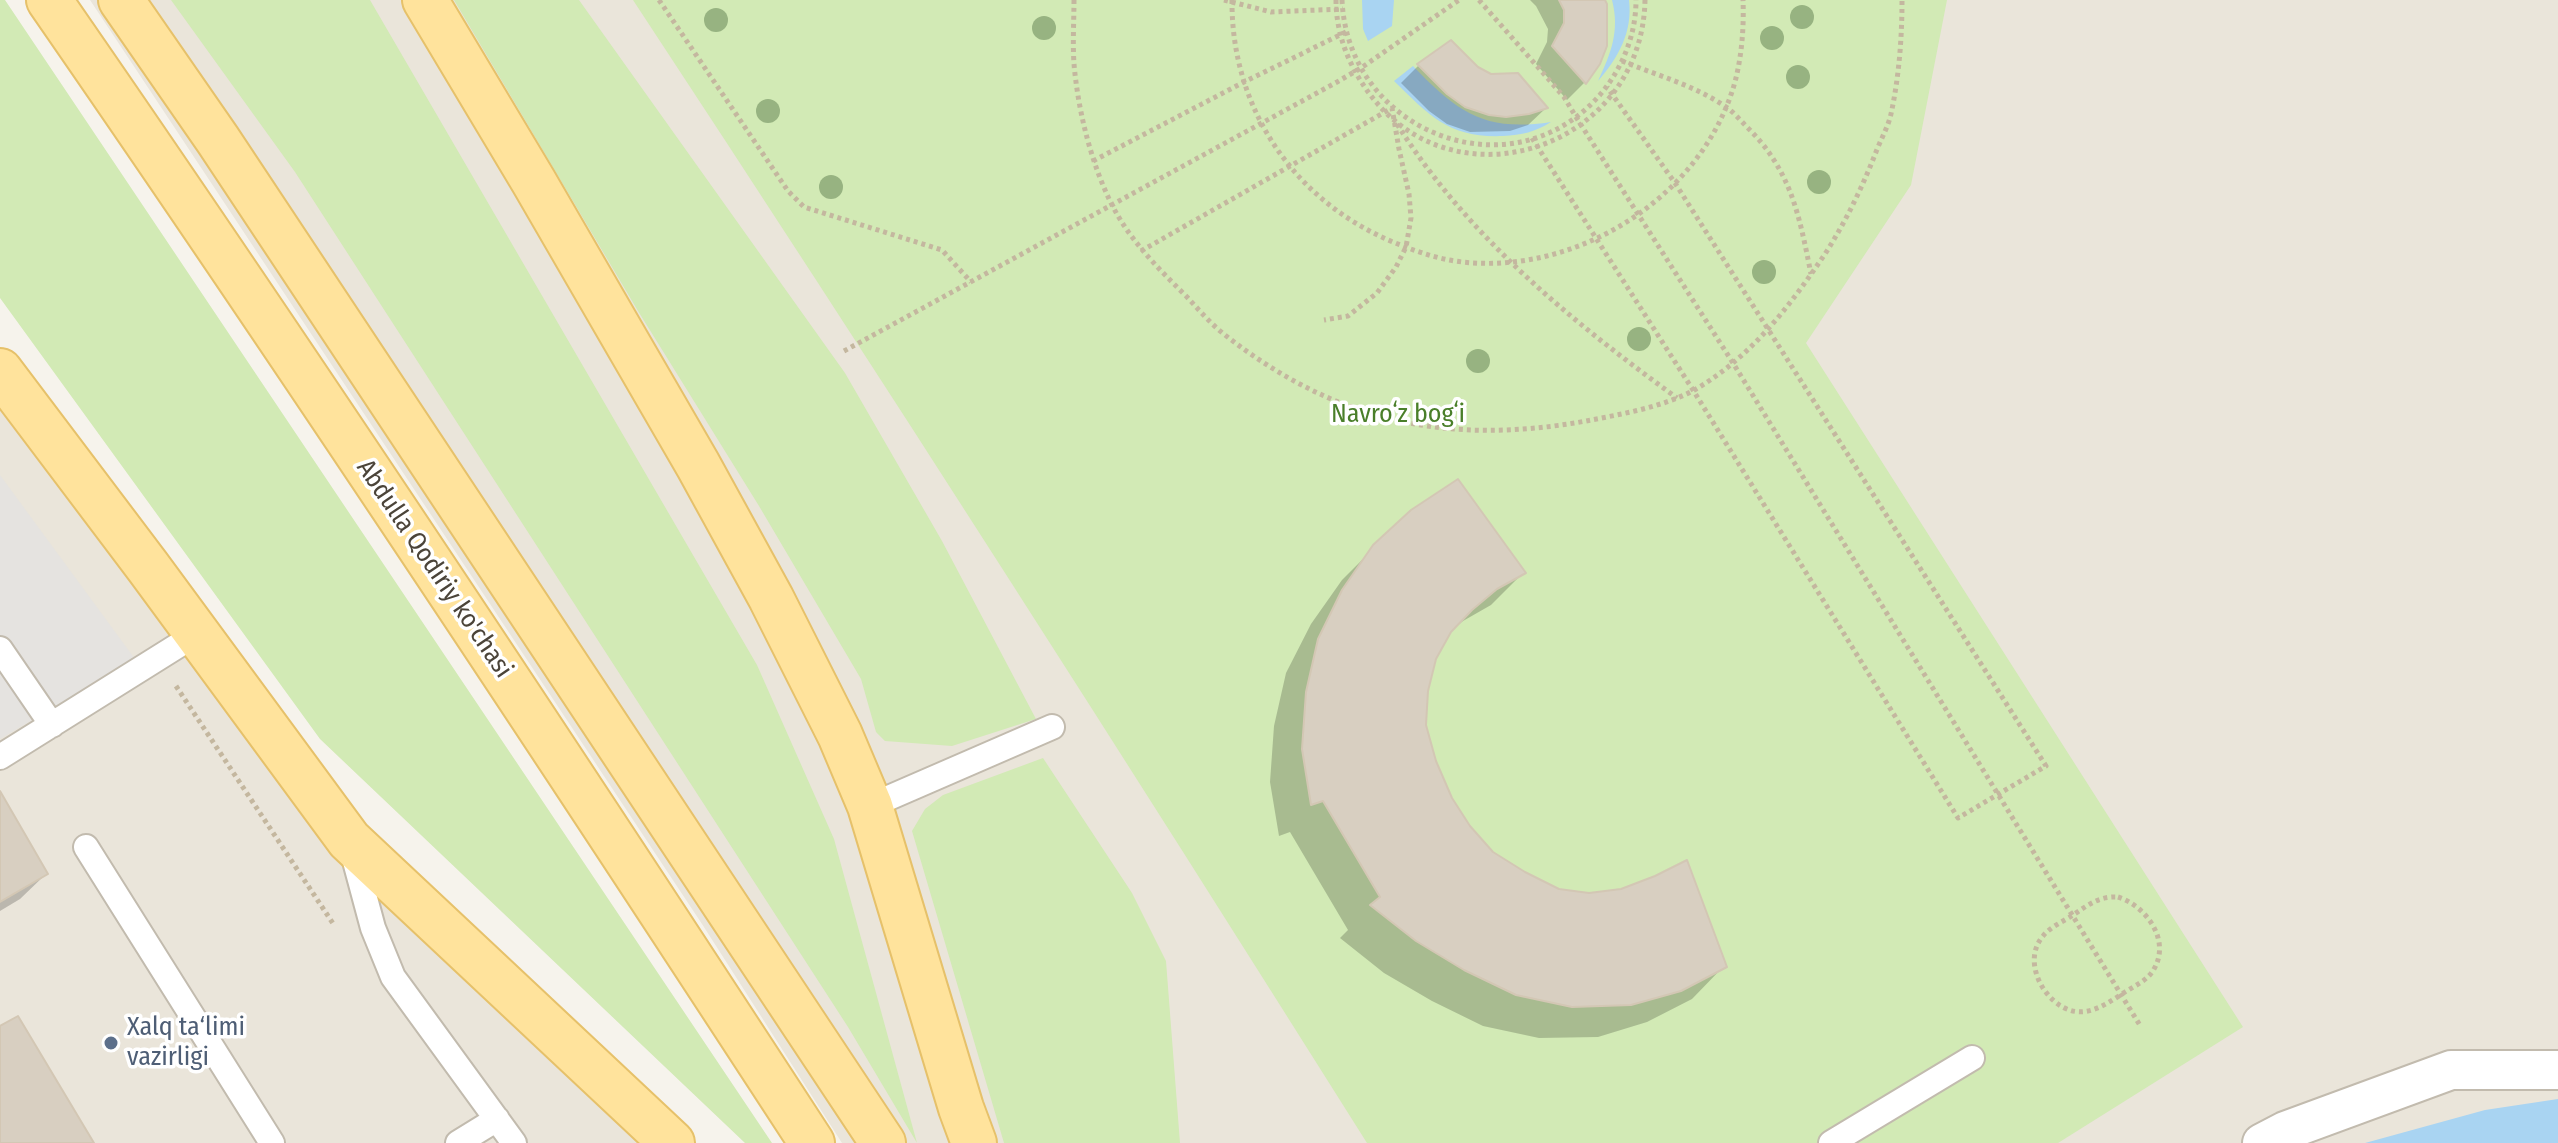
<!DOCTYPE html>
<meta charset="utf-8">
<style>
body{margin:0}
canvas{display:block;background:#f6f3ec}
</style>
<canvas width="2558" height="1143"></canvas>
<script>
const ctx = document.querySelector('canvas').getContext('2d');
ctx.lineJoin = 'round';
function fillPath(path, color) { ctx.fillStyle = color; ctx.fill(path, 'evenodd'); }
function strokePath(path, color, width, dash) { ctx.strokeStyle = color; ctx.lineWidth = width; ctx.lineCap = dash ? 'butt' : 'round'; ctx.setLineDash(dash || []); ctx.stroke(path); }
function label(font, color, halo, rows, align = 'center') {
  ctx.font = font + ' "Fira Sans Condensed",sans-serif'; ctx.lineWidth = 7; ctx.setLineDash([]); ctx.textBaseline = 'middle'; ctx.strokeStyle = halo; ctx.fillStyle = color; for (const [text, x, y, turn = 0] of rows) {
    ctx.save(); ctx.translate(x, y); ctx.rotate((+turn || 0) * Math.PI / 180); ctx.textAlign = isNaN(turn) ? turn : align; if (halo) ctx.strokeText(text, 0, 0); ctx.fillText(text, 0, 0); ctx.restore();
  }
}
const residential = new Path2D(`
 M90,0H2558V1143H842L702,924Z
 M0,371L349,840L672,1143H0Z`);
const green = new Path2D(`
 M0,0H5L772,1143H745L320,739L0,298Z
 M171,0H370L757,665L834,839L917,1143L848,1027L295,172Z
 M454,0H579L845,373L942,541L1036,719L952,746L885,741L876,732L861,679L759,506L638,311Z
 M633,0H1947L1911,185L1806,343L2243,1027L2058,1143H1367C1126,760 882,378 633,0Z
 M1043,758L1132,893L1166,961L1180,1143H1004L912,831L925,809L943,795Z`);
const parking = new Path2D(`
 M0,475L135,659L0,739Z`);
const water = new Path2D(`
 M1362,0H1394L1392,26L1368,41L1363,29Z
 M1612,0H1629C1633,32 1618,58 1598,81C1611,53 1620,31 1612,0Z
 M1413,66C1458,113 1485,132 1551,122C1535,132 1522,135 1503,136C1449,138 1431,117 1394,81Z
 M2558,1099V1143H2365L2485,1110Z`);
const shadow = new Path2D(`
 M1530,0H1603L1598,63L1584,83L1567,100L1536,64L1547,42L1548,29L1536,6Z
 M1451,42L1476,69L1546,108L1528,125L1510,131L1470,132L1447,124L1429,111L1401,83L1418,66Z
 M1375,547L1523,573L1491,605L1463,621L1449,632L1434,658L1426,691L1424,726L1434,762L1450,798L1468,827L1492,853L1524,874L1724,966L1692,999L1647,1022L1598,1037L1539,1038L1483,1026L1432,1001L1384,973L1340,938L1348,930L1290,832L1279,836L1270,782L1274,726L1286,673L1311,624L1342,580Z
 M0,795L46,874L20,899L0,911Z`);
const building = new Path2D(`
 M1559,0H1605L1607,4V46L1600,64L1586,84L1552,46L1564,23V10Z
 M1451,40L1478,67L1491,74L1518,73L1548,108L1529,114L1506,117L1489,115L1465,107L1447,94L1417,64Z
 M1458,479L1526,573L1497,589L1472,610L1451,632L1436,659L1428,691L1426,725L1436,761L1452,798L1470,826L1493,852L1525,872L1559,889L1589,893L1621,889L1655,876L1687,860L1727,967L1681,991L1631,1005L1572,1007L1516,995L1464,970L1416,941L1370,905L1380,897L1323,801L1311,805L1302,749L1306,692L1318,639L1342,590L1373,545L1411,510Z
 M0,791L48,874L0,902Z
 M18,1016L94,1143H0V1026Z`);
const path = new Path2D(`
 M659,0L788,191L804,207L942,250L971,282
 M1074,0C1074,24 1072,50 1075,74C1080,118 1092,164 1111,203C1130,241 1158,268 1187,297C1199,310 1211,324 1225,335C1336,422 1448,446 1586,421C1622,414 1664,407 1696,389C1752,356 1789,307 1825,254C1846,221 1862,188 1876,152C1881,139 1888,127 1891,114C1899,77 1902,38 1902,0
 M1224,0L1271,12L1343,9
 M1232,0C1231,108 1294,201 1393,242C1415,251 1437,259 1462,262C1579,275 1706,195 1736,78C1742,53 1744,26 1743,0
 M1342,0C1348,135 1517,198 1604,90C1624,64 1636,33 1636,0
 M1479,0L1564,97L1576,117L1733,363L2141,1027
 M1622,61C1656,75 1693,85 1723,105C1732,110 1739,119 1746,126C1791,170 1799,214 1811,274
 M1532,138L1693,390L1958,818L2046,766L1675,183L1607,87
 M1093,161L1244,82L1346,32
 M1141,251L1392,108L1399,149L1409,194L1411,218L1406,247L1396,267L1377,293L1348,316L1324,320
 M844,351L1337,82L1361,68L1459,0
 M176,686L334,925
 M2118,897C2146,906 2171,940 2154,969C2148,980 2136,985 2125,992C2102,1007 2080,1023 2054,1001C2036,985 2026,956 2043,936C2050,927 2064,921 2073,915C2088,905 2099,896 2118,897Z`);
const service = new Path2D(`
 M0,649L52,725
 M0,757L198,633
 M870,806L1052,727
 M86,847L272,1143
 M352,850L373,928L393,977L514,1143
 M458,1143L497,1119
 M1831,1143L1972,1058`);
const pedestrian = new Path2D(`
 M2262,1143L2285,1131L2451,1070H2558`);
const primary = new Path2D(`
 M49,0C310,377 562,759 812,1143
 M121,0L218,140L883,1143
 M425,0L534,182L698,465L771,598L840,735L870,806L961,1108L974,1143
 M0,371L148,567L349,840L672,1143`);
const pathBridge = new Path2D(`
 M1336,0C1336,31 1347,61 1364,86C1448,213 1642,151 1645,0
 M1397,124C1468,237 1570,320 1677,398`);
const trees = [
 [1802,17],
 [716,20],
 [1044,28],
 [1772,38],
 [1798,77],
 [768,111],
 [1819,182],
 [831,187],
 [1764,272],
 [1639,339],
 [1478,361]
];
const markers = [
 [111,1043,8,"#5c6f8a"]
];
const parkNames = [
 ["Navroʻz bogʻi",1398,415]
];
const streetNames = [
 ["Abdulla Qodiriy ko'chasi",434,569,56]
];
const serviceNames = [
 ["Xalq ta‘limi",127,1028],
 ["vazirligi",127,1058]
];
fillPath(residential, '#eae5da');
fillPath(green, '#d2eab5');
fillPath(parking, '#e5e3e0');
fillPath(water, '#a9d4f2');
fillPath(shadow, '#0003');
fillPath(building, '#d8cfc1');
strokePath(building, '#d3c7b4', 2);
strokePath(service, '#c2bbae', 28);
strokePath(pedestrian, '#c2bbae', 42);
strokePath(primary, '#e6c16a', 48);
strokePath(path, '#c4b79f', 5, [4, 4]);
strokePath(service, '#fff', 24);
strokePath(pedestrian, '#fff', 38);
strokePath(primary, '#ffe39c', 44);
strokePath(pathBridge, '#c4b79f', 5, [4, 4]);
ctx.fillStyle = '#97b381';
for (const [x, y] of trees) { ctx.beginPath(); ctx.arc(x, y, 12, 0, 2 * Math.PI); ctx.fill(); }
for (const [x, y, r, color] of markers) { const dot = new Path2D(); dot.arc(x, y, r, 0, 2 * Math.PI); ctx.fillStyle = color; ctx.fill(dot); strokePath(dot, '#fff', 3); }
label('26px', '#4a7f2a', '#fff', parkNames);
label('26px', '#4b4439', '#fff', streetNames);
label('26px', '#4e5e75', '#fff', serviceNames, 'left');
</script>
